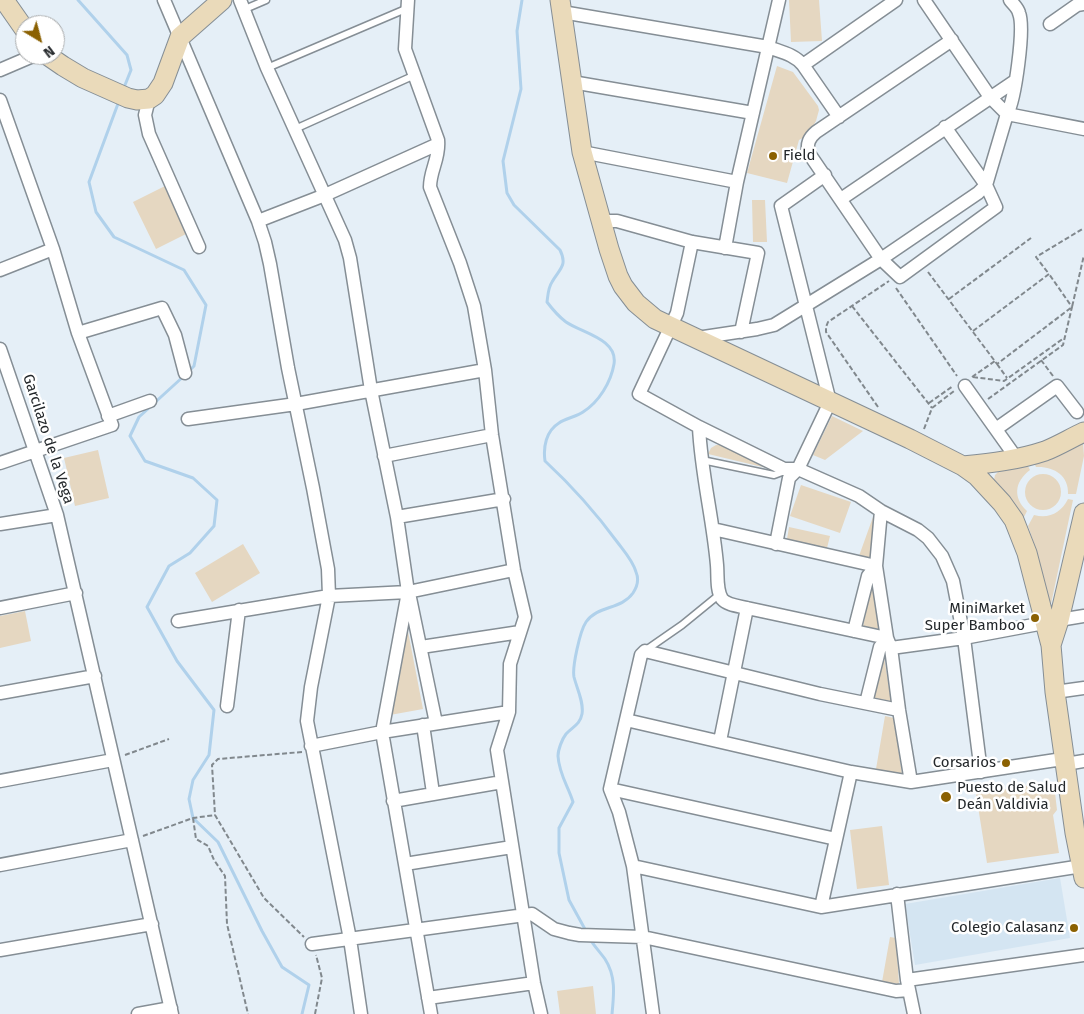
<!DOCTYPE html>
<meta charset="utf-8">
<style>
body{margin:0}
#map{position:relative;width:1084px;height:1014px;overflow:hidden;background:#e5eff7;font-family:"Fira Sans",sans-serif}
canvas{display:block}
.north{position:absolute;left:15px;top:15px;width:50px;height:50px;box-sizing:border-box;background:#fff;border:1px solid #a7a9aa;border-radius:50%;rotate:143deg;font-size:14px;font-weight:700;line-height:20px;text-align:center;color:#24282b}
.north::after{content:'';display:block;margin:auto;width:18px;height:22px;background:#8b6102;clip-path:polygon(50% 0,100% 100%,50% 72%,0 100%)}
</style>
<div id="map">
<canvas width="1084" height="1014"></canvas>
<div class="north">N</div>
</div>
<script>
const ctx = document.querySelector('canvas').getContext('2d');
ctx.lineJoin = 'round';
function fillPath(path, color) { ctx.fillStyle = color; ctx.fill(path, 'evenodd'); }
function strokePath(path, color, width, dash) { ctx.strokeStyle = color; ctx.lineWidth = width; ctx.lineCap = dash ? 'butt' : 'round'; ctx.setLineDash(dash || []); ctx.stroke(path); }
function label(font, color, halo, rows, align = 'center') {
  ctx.font = font + ' "Fira Sans",sans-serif'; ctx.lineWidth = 5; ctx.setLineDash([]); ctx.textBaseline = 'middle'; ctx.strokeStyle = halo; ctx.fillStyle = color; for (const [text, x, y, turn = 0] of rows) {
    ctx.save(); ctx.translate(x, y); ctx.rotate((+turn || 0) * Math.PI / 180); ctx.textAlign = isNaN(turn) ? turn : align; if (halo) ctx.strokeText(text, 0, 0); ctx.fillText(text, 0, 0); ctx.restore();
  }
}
const built = new Path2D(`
 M1060,878L1070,938L915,965L905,904Z`);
const green = new Path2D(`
 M789,0H819L822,41L791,42Z
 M777,66L793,72L818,106L819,110L816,121L808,135L799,140L787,183L747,173Z
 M165,186L188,233L156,249L133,202Z
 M752,200H765L767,242H753Z
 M832,416L863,431L825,460L813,455Z
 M1083,442L1084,456L1076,494H1068C1069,475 1053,466 1036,467L1034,463Z
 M716,445H720L775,470L708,454L711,448Z
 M98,450L109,498L75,506L64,458Z
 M1028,466L1030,470C1014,482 1013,498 1027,511L1023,519L1008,496L994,480L995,475L998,472Z
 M1025 492a18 18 0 1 1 36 0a18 18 0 1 1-36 0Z
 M801,485L851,502L840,533L790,516Z
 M1068,499L1073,500L1051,604H1049L1036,549L1028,526L1034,515C1049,519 1061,513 1068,499Z
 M873,517H875L871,558L859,556Z
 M789,527L830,536L827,548L787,539Z
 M243,544L260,573L212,602L195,573Z
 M872,585L879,629L863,626Z
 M25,611L31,641L0,648V616Z
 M406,621L423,709L390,715Z
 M884,656L891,701L874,698Z
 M885,716L894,718L902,774L876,769Z
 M1043,783L1054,784L1057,810L1053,815L1059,853L987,863L976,794Z
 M882,826L889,885L857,889L850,830Z
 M890,937L896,938L899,984L882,982Z
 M593,986L596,1014H560L557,991Z`);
const stream = new Path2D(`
 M78,0L127,55L131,70L123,90
 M522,0L517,31L521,89L503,161L507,193L514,205L560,250C568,266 559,269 552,282C548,288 548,295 547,302C553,310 558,316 566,322C582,333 618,339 614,364C611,382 599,402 583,412C576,417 566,418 559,423C546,431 543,447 545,461C572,486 596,513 618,543C624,551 633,561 636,572C639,579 637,587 633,593C621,610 598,605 586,622C580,631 572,667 574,677C577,689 584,702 582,714C580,725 572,727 566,734C562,739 558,750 558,756C559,774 568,786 573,802L559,828V853L569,900L586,931
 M119,101L89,182L96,212L114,237L184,270L206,305L194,366L189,371
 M185,375L139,417L130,436L145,461L193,478L217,500L214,526L190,553L169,566L147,607L177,661L214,710L209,755L193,780L189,799L193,818L218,842L262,931L282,967L309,985L302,1014
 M590,939C594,946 600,952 605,959C616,976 614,994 612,1014`);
const path = new Path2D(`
 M928,272L997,364L1072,307L1084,255
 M896,288L957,376
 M949,299L1031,238
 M852,306L932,408
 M973,331L1049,274L1036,257L1084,228
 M1041,360L1053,376
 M997,364L1007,378
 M972,377L995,361
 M973,377L1004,381L1064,338
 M988,399L1063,345L1072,307L1049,274
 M929,403L953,386
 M878,407L826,332V327L828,322L889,281
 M924,429L932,408L954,391
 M302,752L218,759L212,765L215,815L264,898L304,937
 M125,755L169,739
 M193,818L196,839L208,846L214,860L225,876L227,924L248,1014
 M143,836L193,818L215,815
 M315,1014L322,978L316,955`);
const lane = new Path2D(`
 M245,9L266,0
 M267,68L408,8
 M295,129L415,75
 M702,460L774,475L782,472L784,469
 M646,650L682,625L720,594`);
const street = new Path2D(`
 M164,0L258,221L265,242L270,264L288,368L313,488L328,569L329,596L311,687L307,721L350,939L361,1014
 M240,0L267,68L345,240L350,258L371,390L397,517L408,592L382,732L431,1014
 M408,0L405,49L438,140C440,158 430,170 430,187L460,263L474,306L485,370L492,435L514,570L525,617L510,664L509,712L497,750L534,983L541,1014
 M924,0L990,97L1007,114L1084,129
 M562,12L768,47C781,52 794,54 803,65L839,117
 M1050,24L1077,5L1084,4
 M803,65L896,0
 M0,70L35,55
 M572,82L753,113
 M149,99L145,115L149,134L199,247
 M0,100L53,249L78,333L112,425L0,463
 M945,127L986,185L996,207L900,277L881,259L808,152C807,143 809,138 816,132L952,40
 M582,152L737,182
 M841,199L1015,81
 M258,221L325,195L438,144
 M602,221H617L692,242L758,253L741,332
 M692,242L677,313L639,394L699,427L784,469H798L859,496L881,511L918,530L928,538L942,556L953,581L964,638L981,772
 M725,248L737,182L779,0
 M0,270L53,249
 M78,333L162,308L175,335L185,373
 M697,338L757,329L774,325L881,259L978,193L986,185L1007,114C1015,100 1025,28 1019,13C1018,8 1013,4 1010,0
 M0,349L57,515L172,1014
 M965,386L1017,459
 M108,416L150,401
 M188,419L296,404L485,370
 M699,427C701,473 713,518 717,565C718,575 716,590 722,599C727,605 739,606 747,608L887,638L880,647L866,703
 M996,429L1057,386L1077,412
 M384,456L492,435
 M881,511L876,566L887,638L891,648L899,710L911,782
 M397,517L504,499
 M0,524L57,515
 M713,529L876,566L868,576L854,631
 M776,544L789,478L798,469L830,402L781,206L825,175
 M410,598L436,723
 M0,608L76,593
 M1059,620L1084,616
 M178,621L329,596L408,592L514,570
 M421,647L520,632
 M891,648L964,638L1044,623
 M1055,692L1084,688
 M0,693L95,676
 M227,706L239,610
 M626,720L851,772L911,782L1056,760L1066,764L1084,761
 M423,725L433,793
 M720,741L747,608
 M311,746L382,732L509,712
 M0,781L113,760
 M610,789L836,839
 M393,801L502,782
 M405,864L512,847
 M0,865L132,840
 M633,866L821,907L1082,866
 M897,894L907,980L914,1014
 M821,907L851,772
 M312,944L532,914L554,929L569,933L580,935L643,937L896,991L909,990
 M0,950L152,924
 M907,980L1084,955
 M428,998L534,983
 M138,1014L171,1008
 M653,1014L633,866L619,812L610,789L641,655L645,651L820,694L899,710`);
const secondary = new Path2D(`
 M4,0L25,30
 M560,0L582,152L609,249L618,276L623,286L636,303L655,319L910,439L963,466L977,476L1002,503L1014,520L1027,553L1051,645
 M47,55L63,66L83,78L128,98L137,100L149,99L155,95L163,83L180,37L222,0
 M963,466C991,463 1018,460 1045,451C1058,446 1071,438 1084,432
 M1084,513L1059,620L1051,645L1055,692L1075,833L1084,878`);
const markers = [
 [773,156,5,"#8b6102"],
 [1035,618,5,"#8b6102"],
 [1006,763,5,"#8b6102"],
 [946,797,6,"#8b6102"],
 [1074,928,5,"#8b6102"]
];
const poiNames = [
 ["Field",783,156,"left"],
 ["MiniMarket",1025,609],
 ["Super Bamboo",1025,626],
 ["Corsarios",996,763],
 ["Puesto de Salud",957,788,"left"],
 ["Deán Valdivia",957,805,"left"],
 ["Colegio Calasanz",1064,928]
];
const streetNames = [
 ["Garcilazo de la Vega",48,439,72]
];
fillPath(built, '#d4e5f2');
fillPath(green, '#e5d7c1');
strokePath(stream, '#b0d1eb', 3);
strokePath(lane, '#858e95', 9);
strokePath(street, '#858e95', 15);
strokePath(secondary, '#858e95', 21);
strokePath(path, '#81888d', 2, [5, 2.5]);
strokePath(lane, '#fff', 6);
strokePath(street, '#fff', 12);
strokePath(secondary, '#eadaba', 19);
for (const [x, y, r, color] of markers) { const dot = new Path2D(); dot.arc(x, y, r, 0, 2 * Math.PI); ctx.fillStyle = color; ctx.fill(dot); strokePath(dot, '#fff', 2); }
label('15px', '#24282b', '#fff', poiNames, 'right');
label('15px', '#24282b', '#fff', streetNames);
</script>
